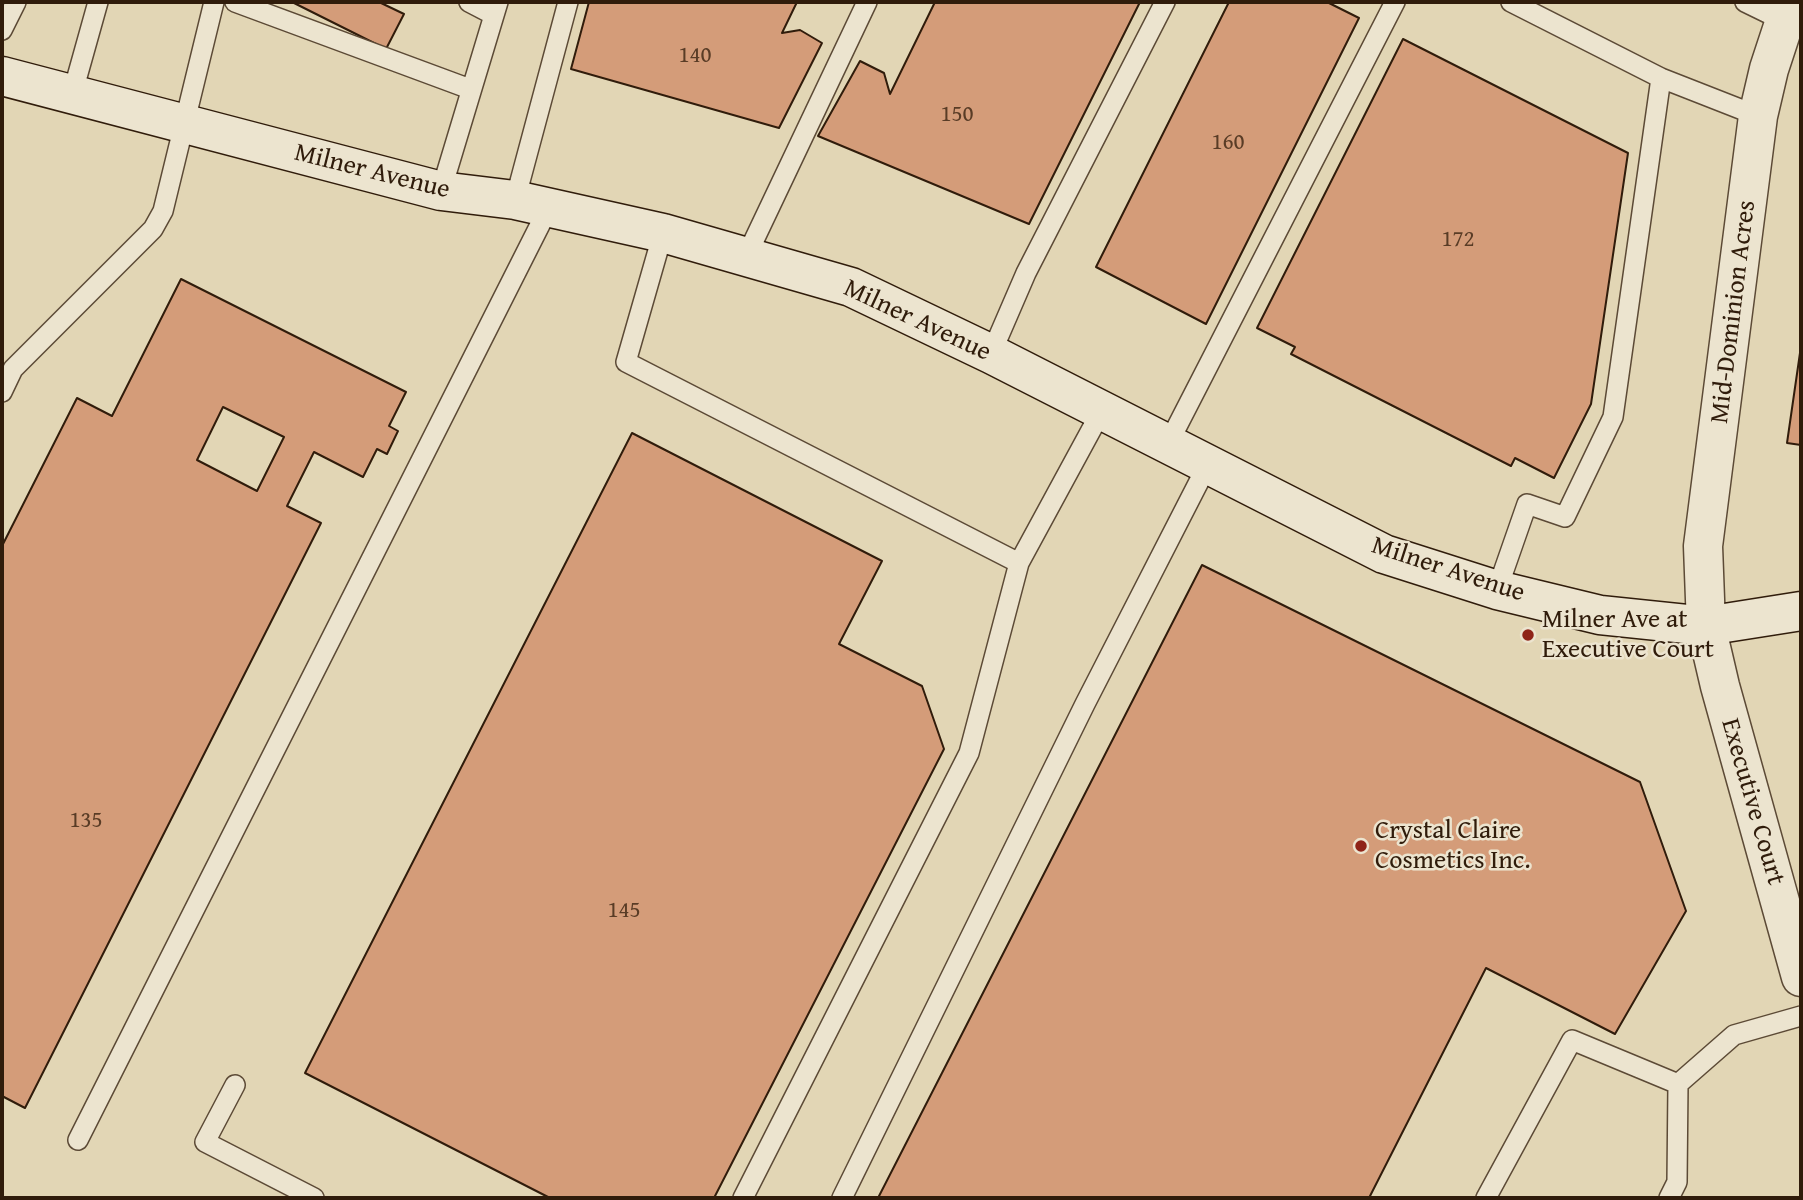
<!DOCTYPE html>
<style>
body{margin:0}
#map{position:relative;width:1803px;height:1200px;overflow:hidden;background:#e2d6b5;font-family:"Gentium Book Plus",serif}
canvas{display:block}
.frame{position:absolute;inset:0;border:4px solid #301c0b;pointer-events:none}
</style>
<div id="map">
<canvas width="1803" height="1200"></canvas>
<div class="frame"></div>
</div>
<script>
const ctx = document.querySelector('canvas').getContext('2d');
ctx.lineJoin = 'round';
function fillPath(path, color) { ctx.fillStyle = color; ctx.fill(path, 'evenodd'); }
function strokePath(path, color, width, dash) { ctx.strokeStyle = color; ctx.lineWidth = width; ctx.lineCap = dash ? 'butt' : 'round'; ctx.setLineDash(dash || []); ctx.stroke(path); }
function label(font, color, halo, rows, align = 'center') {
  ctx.font = font + ' "Gentium Book Plus",serif'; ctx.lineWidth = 5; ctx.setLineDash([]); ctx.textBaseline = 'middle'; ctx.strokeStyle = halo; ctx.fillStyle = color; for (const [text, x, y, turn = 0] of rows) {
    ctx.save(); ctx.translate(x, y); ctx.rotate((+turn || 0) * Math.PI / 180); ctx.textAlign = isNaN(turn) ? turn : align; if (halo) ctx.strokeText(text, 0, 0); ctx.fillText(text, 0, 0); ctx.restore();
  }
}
const building = new Path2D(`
 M292,2H379L404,14L386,49Z
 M589,2H797L782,33L800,30L822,43L779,128L571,69Z
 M935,2H1140L1029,224L818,136L860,61L884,73L890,94Z
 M1229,2H1327L1359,18L1206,324L1096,267Z
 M1403,39L1628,153L1591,404L1554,478L1515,458L1511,466L1291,354L1295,347L1257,328Z
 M181,279L406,392L389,426L398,431L387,454L377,449L363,477L314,452L287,506L321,523L25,1108L2,1096V546L77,398L112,416ZM223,407L284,437L257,491L197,460Z
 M1801,346V445L1787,443Z
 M632,433L882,561L839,644L922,686L944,749L714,1198H550L305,1073Z
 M1202,565L1640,782L1686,911L1615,1034L1486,968L1369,1198H878Z`);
const service = new Path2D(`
 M235,2L470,89
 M469,2L494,15
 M1511,2L1661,78L1758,116
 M1745,2L1786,22
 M2,30L16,2
 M72,95L98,2
 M441,191L498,2
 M515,200L568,2
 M663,233L626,362L1019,563
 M746,257L867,2
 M991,354L1026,273L1165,2
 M2,392L13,369L153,229L163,211L214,2
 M1168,444L1395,2
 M1497,590L1527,504L1565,517L1613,417L1661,78
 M235,1085L205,1142L314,1198
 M78,1140L549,207
 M743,1198L969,753L1019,563L1102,410
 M842,1198L1085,704L1208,464
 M1486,1198L1572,1040L1678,1084L1734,1035L1801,1016
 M1669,1198L1677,1182L1678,1084`);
const minor = new Path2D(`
 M1791,2L1769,69L1758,116L1703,546L1706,626L1720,686L1801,977`);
const secondary = new Path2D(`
 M2,76L441,191L515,200L663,233L851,287L991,354L1384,554L1497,590L1600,615L1706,626L1801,611`);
const markers = [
 [1528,635,7,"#8f2418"],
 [1361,846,7,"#8f2418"]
];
const numberNames = [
 ["140",695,56],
 ["150",957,115],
 ["160",1228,143],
 ["172",1458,240],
 ["135",86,821],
 ["145",624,911]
];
const streetNames = [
 ["Milner Avenue",372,172,14],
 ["Mid-Dominion Acres",1734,312,-83],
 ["Milner Avenue",917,321,25],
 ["Milner Avenue",1448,570,18],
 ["Executive Court",1752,802,74]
];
const poiNames = [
 ["Milner Ave at",1542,620],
 ["Executive Court",1542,650],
 ["Crystal Claire",1375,831],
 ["Cosmetics Inc.",1375,861]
];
fillPath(building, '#d49c79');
strokePath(building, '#301c0b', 2);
strokePath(service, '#5c4a36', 22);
strokePath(minor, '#5c4a36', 41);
strokePath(secondary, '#301c0b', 41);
strokePath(service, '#ece4cf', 19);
strokePath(minor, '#ece4cf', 38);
strokePath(secondary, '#ece4cf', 38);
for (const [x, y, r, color] of markers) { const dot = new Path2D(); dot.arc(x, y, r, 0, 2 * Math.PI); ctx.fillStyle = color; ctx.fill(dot); strokePath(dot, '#ece4cf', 2.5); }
label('23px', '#593c26', null, numberNames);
label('26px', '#301c0b', '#ece4cf', streetNames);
label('26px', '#301c0b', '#ece4cf', poiNames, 'left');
</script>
